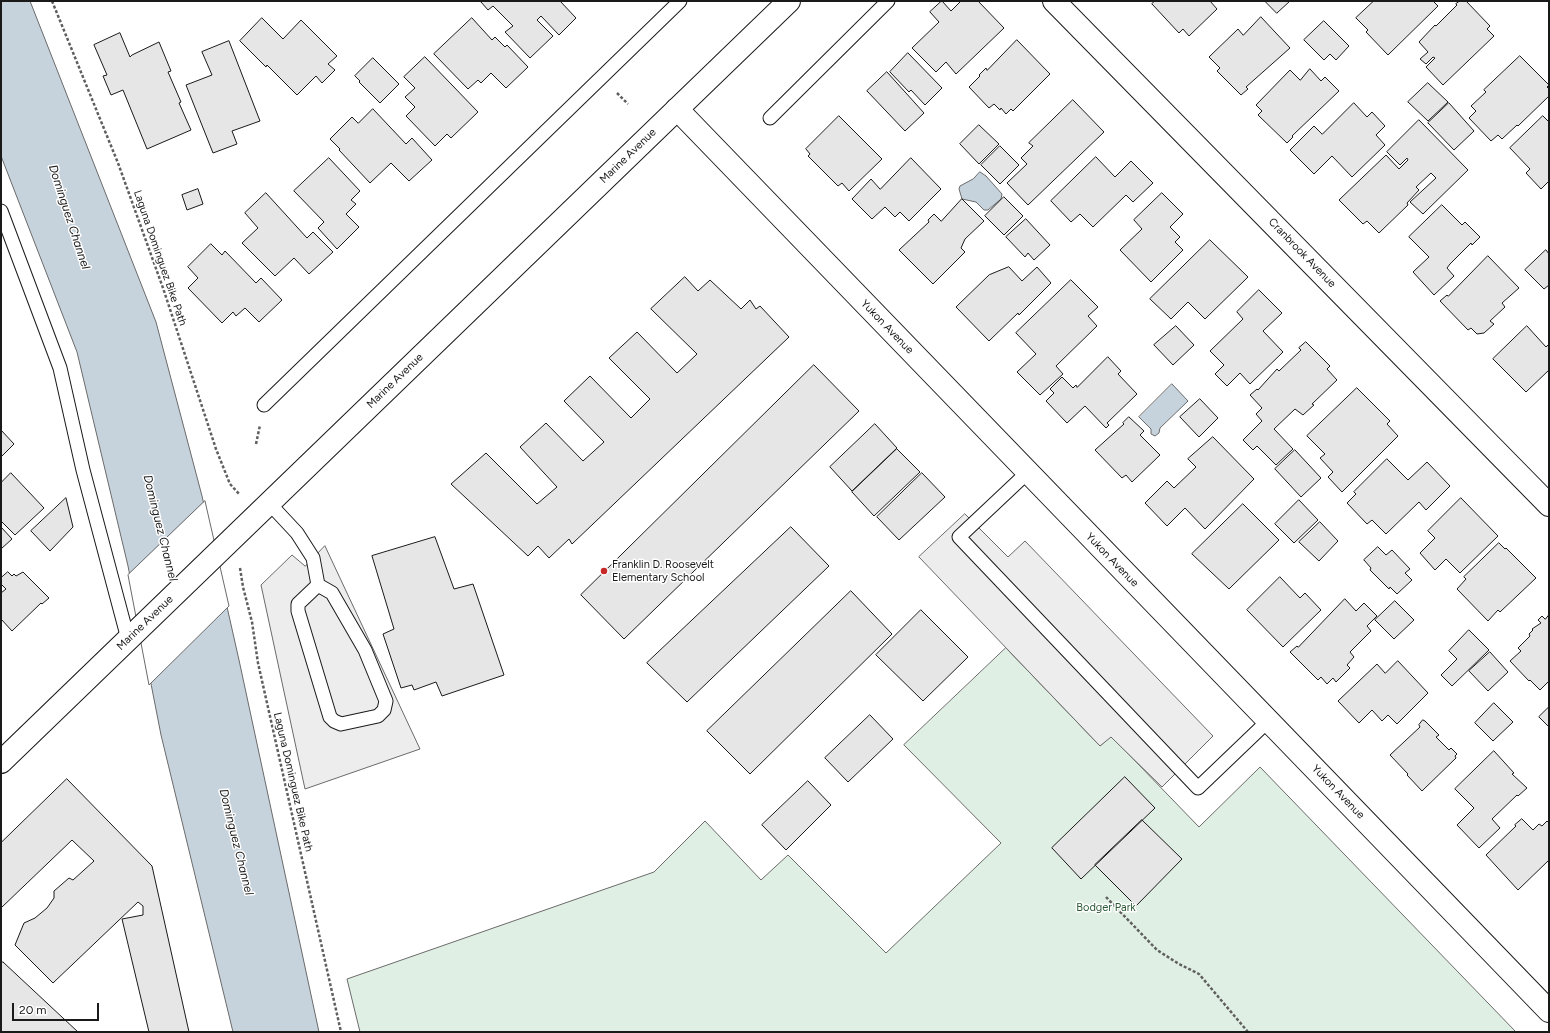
<!DOCTYPE html>
<style>
body{margin:0}
#map{position:relative;width:1550px;height:1033px;overflow:hidden;background:#fff;font-family:Figtree,sans-serif}
canvas{display:block}
.frame{position:absolute;inset:0;border:2px solid #1a1a1a;pointer-events:none}
.scale{position:absolute;left:12px;top:1003px;width:87px;height:18px;box-sizing:border-box;border:2px solid #1a1a1a;border-top:0;padding-left:5px;font-size:12px;line-height:14px;white-space:nowrap;color:#1a1a1a;-webkit-text-stroke:3px #fff;paint-order:stroke}
</style>
<div id="map">
<canvas width="1550" height="1033"></canvas>
<div class="frame"></div>
<div class="scale">20 m</div>
</div>
<script>
const ctx = document.querySelector('canvas').getContext('2d');
ctx.lineJoin = 'round';
function fillPath(path, color) { ctx.fillStyle = color; ctx.fill(path, 'evenodd'); }
function strokePath(path, color, width, dash) { ctx.strokeStyle = color; ctx.lineWidth = width; ctx.lineCap = dash ? 'butt' : 'round'; ctx.setLineDash(dash || []); ctx.stroke(path); }
function label(font, color, halo, rows, align = 'center') {
  ctx.font = font + ' Figtree,sans-serif'; ctx.lineWidth = 3; ctx.setLineDash([]); ctx.textBaseline = 'middle'; ctx.strokeStyle = halo; ctx.fillStyle = color; for (const [text, x, y, turn = 0] of rows) {
    ctx.save(); ctx.translate(x, y); ctx.rotate((+turn || 0) * Math.PI / 180); ctx.textAlign = isNaN(turn) ? turn : align; if (halo) ctx.strokeText(text, 0, 0); ctx.fillText(text, 0, 0); ctx.restore();
  }
}
const green = new Path2D(`
 M1006,648L1100,746L1111,736L1199,827L1260,767L1516,1032H360L347,979L654,872L705,821L761,880L788,855L886,953L1001,843L904,745Z`);
const parking = new Path2D(`
 M965,514L1008,557L1025,541L1213,736L1162,787L1111,737L1100,746L919,557Z
 M325,546L420,749L305,789L261,585L292,555L305,566Z`);
const water = new Path2D(`
 M1,1H30L156,322L202,496L239,660L319,1032H233L161,735L128,566L77,352L1,156Z
 M980,172L986,176L1002,194L1001,199L988,210H984L976,202L962,199L959,189L960,186L973,179Z
 M1172,384L1188,401L1160,428L1159,433L1155,436L1151,434V429L1139,417Z`);
const pier = new Path2D(`
 M205,501L229,606L149,685L128,575Z`);
const building = new Path2D(`
 M482,1H560L576,18L559,35L541,16L537,20L553,36L530,58L505,32L513,26L493,6L488,10L481,2Z
 M942,1L951,11L961,1H978L1004,28L956,74L946,62L936,72L912,48L939,22L930,12Z
 M1155,1H1210L1217,9L1189,36L1183,29L1179,33L1152,4Z
 M1265,1H1290L1277,13Z
 M1374,1H1433L1438,6L1388,55L1366,32L1368,30L1356,18Z
 M1460,1H1466L1490,26L1487,29L1494,36L1443,85L1426,67L1435,58L1433,57L1426,64L1420,59L1428,52L1419,42L1435,25L1436,26L1457,5L1456,4Z
 M1261,17L1290,48L1246,87L1248,89L1241,95L1217,71L1220,68L1209,57L1238,29L1243,35Z
 M262,18L283,39L301,20L337,56L328,64L335,70L322,83L316,76L297,95L267,65L266,67L240,41Z
 M472,18L492,40L495,37L505,47L507,45L528,67L506,88L491,73L481,83L478,80L468,89L434,54Z
 M1324,21L1349,46L1336,60L1330,54L1324,60L1304,40Z
 M120,33L130,57L132,55L159,42L171,71L168,72L181,102L179,103L191,130L147,149L123,90L111,95L103,76L107,75L94,45Z
 M1017,40L1050,74L1013,111L1011,109L1006,114L1001,108L1000,110L994,104L989,108L969,87L980,76L979,75L986,68L987,70Z
 M229,41L260,121L232,131L237,144L213,153L186,85L212,75L202,52Z
 M908,53L942,88L925,105L911,90L909,92L890,72Z
 M1520,56L1549,85L1547,87L1549,89V96L1518,126L1517,125L1502,139L1498,135L1491,141L1469,118L1476,111L1471,106L1486,92L1484,90Z
 M425,57L478,112L451,138L447,134L435,146L406,116L415,107L405,97L415,88L404,77Z
 M373,58L399,84L380,103L359,82L360,81L355,76Z
 M1310,69L1321,81L1325,77L1339,91L1292,136L1293,137L1287,143L1258,115L1262,111L1256,105L1290,70L1300,80Z
 M887,72L924,113L905,131L867,91Z
 M1428,83L1448,102L1428,121L1408,102Z
 M1073,100L1104,132L1028,205L1007,183L1027,164L1021,158L1033,146L1029,143Z
 M1354,103L1367,117L1372,112L1385,126L1376,135L1385,145L1352,177L1332,156L1314,174L1290,150L1314,126L1322,134Z
 M1449,103L1474,131L1454,150L1428,123Z
 M373,109L406,144L412,138L432,160L409,181L391,163L370,183L339,150L340,149L330,139L352,117L358,123Z
 M839,116L882,159L849,191L842,183L838,186L808,156L810,154L806,149Z
 M1543,116L1549,122V181L1541,189L1526,173L1530,169L1510,148Z
 M1419,120L1468,170L1423,214L1410,202L1436,178L1431,173L1416,187L1419,190L1407,203L1408,205L1379,233L1367,221L1363,224L1339,200L1386,155L1399,169L1408,160L1407,158L1400,165L1387,152Z
 M979,125L999,144L979,164L960,144Z
 M1000,146L1019,165L1000,184L981,165Z
 M1096,157L1115,177L1131,161L1153,183L1133,202L1126,195L1093,227L1080,214L1071,222L1051,201Z
 M329,158L360,191L351,200L356,204L346,214L359,227L337,249L318,228L324,222L294,191Z
 M911,158L941,189L909,221L900,212L895,217L885,207L872,219L852,199L871,179L880,189Z
 M198,189L203,204L187,210L182,195Z
 M266,193L307,238L313,232L333,252L309,274L294,258L275,276L242,243L258,228L245,213Z
 M1162,193L1183,214L1170,227L1180,237L1175,242L1183,250L1151,282L1120,250L1142,229L1134,220Z
 M1004,197L1023,216L1004,235L985,216Z
 M962,199L984,221L965,239L961,248L965,252L933,284L899,250L929,222L928,220L934,214L941,221Z
 M1442,205L1462,225L1465,222L1480,237L1472,245L1471,243L1450,264L1447,268L1454,276L1434,295L1413,272L1429,257L1409,237Z
 M1026,219L1050,245L1034,260L1028,253L1025,257L1006,237Z
 M1210,240L1248,277L1205,319L1188,302L1171,319L1150,299Z
 M211,244L222,255L225,251L256,283L261,278L282,300L259,322L245,308L236,316L233,312L222,323L188,288L198,278L188,267Z
 M1546,250L1549,254V285L1544,289L1525,270Z
 M1488,256L1519,288L1502,303L1505,307L1490,321L1494,324L1484,333L1477,334L1471,328L1468,330L1440,301L1447,295L1448,296Z
 M1009,267L1022,281L1037,267L1051,283L1019,315L1018,313L989,341L956,307L989,275Z
 M685,277L698,291L710,280L741,309L750,300L756,309L760,306L789,337L572,544L569,539L549,558L538,546L528,556L451,484L486,453L537,504L557,487L520,447L546,423L583,461L604,442L564,401L590,376L631,418L650,399L609,358L637,332L677,373L697,354L651,309Z
 M1071,280L1098,307L1088,316L1097,326L1056,366L1063,374L1040,395L1017,372L1036,354L1016,333Z
 M1259,290L1282,313L1263,331L1283,352L1250,384L1240,373L1227,386L1215,374L1224,365L1210,351L1243,319L1237,312Z
 M1176,326L1194,345L1173,365L1154,345Z
 M1527,326L1546,347L1549,344V370L1526,392L1493,359Z
 M1306,342L1330,366L1327,369L1337,380L1312,404L1314,405L1303,415L1295,409L1274,429L1293,449L1276,465L1257,446L1253,450L1243,440L1262,421L1256,414L1262,408L1250,395L1257,389L1258,390L1277,369L1279,371L1301,350L1299,348Z
 M1108,357L1121,371L1118,374L1137,394L1107,423L1109,425L1106,428L1085,406L1067,423L1046,401L1054,393L1050,389L1062,377L1073,388L1076,385L1077,387Z
 M814,365L859,411L624,639L581,595Z
 M1357,388L1390,421L1387,424L1398,436L1342,492L1328,477L1333,472L1320,458L1325,454L1307,436Z
 M1200,399L1218,418L1199,437L1180,417Z
 M1129,417L1144,431L1140,435L1160,455L1132,482L1126,475L1122,478L1095,450L1124,424L1123,423Z
 M875,424L897,448L852,491L830,467Z
 M1,430L14,444L1,457Z
 M1213,437L1254,479L1205,529L1185,508L1167,526L1145,503L1167,481L1174,488L1196,467L1188,459Z
 M897,449L920,472L874,516L852,492Z
 M1295,450L1321,478L1301,497L1275,469Z
 M1387,459L1408,480L1427,462L1450,486L1426,510L1419,502L1386,534L1372,520L1367,524L1347,503L1356,494L1354,492Z
 M11,473L44,508L15,535L1,521V483Z
 M922,473L945,497L899,540L877,517Z
 M66,498L73,527L50,551L31,531Z
 M1461,498L1498,536L1460,573L1446,559L1435,570L1420,553L1435,538L1428,531Z
 M1299,500L1318,520L1294,543L1275,524Z
 M1243,504L1279,540L1229,589L1192,554Z
 M1320,522L1338,541L1319,561L1299,542Z
 M1,527L12,539L1,549Z
 M791,527L829,566L687,702L647,663Z
 M435,537L454,589L473,584L504,675L442,696L436,682L414,690L412,685L401,688L383,634L394,629L372,556Z
 M1499,543L1505,549L1506,548L1536,578L1500,612L1498,610L1488,621L1457,589L1466,579L1464,577Z
 M1378,547L1386,555L1392,550L1410,569L1405,573L1412,580L1397,594L1390,587L1389,589L1370,570L1371,568L1364,560Z
 M8,572L12,576L14,574L16,576L23,572L49,598L42,604L41,603L12,631L1,619V593L6,589L1,584V578Z
 M1280,577L1300,598L1305,593L1321,610L1283,647L1247,610Z
 M851,591L892,634L750,774L707,731Z
 M1345,599L1356,611L1364,603L1377,616L1367,626L1371,631L1350,652L1354,657L1347,665L1350,668L1336,682L1333,678L1327,684L1321,677L1318,680L1290,652L1297,646L1298,647Z
 M1395,601L1414,620L1394,639L1375,620Z
 M921,610L968,657L923,701L876,655Z
 M1549,615V681L1540,690L1530,680L1529,681L1510,661L1521,651L1518,648L1530,636L1529,634L1533,630L1532,629L1541,623L1538,620L1542,616L1545,619Z
 M1469,630L1489,650L1452,686L1441,675L1457,659L1449,651Z
 M1490,652L1508,672L1488,691L1469,671Z
 M1398,661L1428,693L1397,724L1388,715L1382,721L1372,710L1359,723L1338,701L1377,664L1385,673Z
 M1494,703L1513,722L1493,741L1475,723Z
 M1549,707V727L1539,717Z
 M870,715L893,739L848,782L825,758Z
 M1423,720L1425,721L1439,735L1436,737L1449,750L1451,748L1457,754L1455,756L1456,758L1422,791L1407,775L1408,774L1390,755L1420,727L1419,725Z
 M1494,751L1514,773L1512,774L1527,788L1518,796L1517,795L1492,819L1500,828L1479,848L1457,825L1474,808L1455,789Z
 M1125,777L1155,808L1081,879L1052,848Z
 M67,779L152,866L189,1032H149L122,919L143,915V906L138,902L53,983L15,945L24,923L35,918L47,908L54,898V891L69,878L73,880L94,861L72,840L1,908V843Z
 M808,781L831,805L786,850L762,825Z
 M1522,819L1533,830L1539,824L1542,826L1547,821L1549,823V860L1518,890L1486,855L1516,826L1515,825Z
 M1142,820L1182,859L1136,906L1095,865Z
 M3,962L78,1032H1V964Z`);
const path = new Path2D(`
 M52,1L118,163L163,288L216,449L230,484L240,495
 M617,93L628,104
 M256,444L260,425
 M240,568L243,587L252,622L258,663L341,1032
 M1106,897L1157,950L1179,964L1199,974L1248,1032`);
const lane = new Path2D(`
 M770,118L888,1
 M1,211L60,368L83,470L128,639
 M264,405L680,1
 M1028,472L959,537L1198,788L1269,720
 M269,503L297,533L313,558L318,585
 M318,585L332,593L365,650L386,701L384,710L378,716L341,724L334,721L330,717L298,611V604Z`);
const street = new Path2D(`
 M1054,1L1549,505
 M677,109L1549,1011`);
const secondary = new Path2D(`
 M1,762L789,1`);
const markers = [
 [604,571,4,"#c62828"]
];
const streetNames = [
 ["Marine Avenue",628,156,-44],
 ["Cranbrook Avenue",1302,253,46],
 ["Laguna Dominguez Bike Path",160,258,71],
 ["Yukon Avenue",887,327,46],
 ["Marine Avenue",395,381,-44],
 ["Yukon Avenue",1112,560,46],
 ["Marine Avenue",145,623,-44],
 ["Laguna Dominguez Bike Path",293,782,77],
 ["Yukon Avenue",1338,792,46]
];
const poiNames = [
 ["Franklin D. Roosevelt",612,565],
 ["Elementary School",612,578]
];
const parkNames = [
 ["Bodger Park",1106,908]
];
const waterNames = [
 ["Dominguez Channel",69,217,72],
 ["Dominguez Channel",160,528,76],
 ["Dominguez Channel",236,842,76]
];
fillPath(green, '#e0efe3');
strokePath(green, '#6a6a6a', 1);
fillPath(parking, '#ededed');
strokePath(parking, '#6a6a6a', 1);
fillPath(water, '#c6d2dc');
strokePath(water, '#6a6a6a', 1);
fillPath(pier, '#fff');
strokePath(pier, '#6a6a6a', 1);
fillPath(building, '#e6e6e6');
strokePath(building, '#1a1a1a', 1);
strokePath(lane, '#1a1a1a', 15);
strokePath(street, '#1a1a1a', 24);
strokePath(secondary, '#1a1a1a', 24);
strokePath(path, '#5f5f5f', 2.5, [3, 2]);
strokePath(lane, '#fff', 13);
strokePath(street, '#fff', 22);
strokePath(secondary, '#fff', 22);
for (const [x, y, r, color] of markers) { const dot = new Path2D(); dot.arc(x, y, r, 0, 2 * Math.PI); ctx.fillStyle = color; ctx.fill(dot); strokePath(dot, '#fff', 1.5); }
label('11px', '#1a1a1a', '#fff', streetNames);
label('11px', '#1a1a1a', '#fff', poiNames, 'left');
label('11px', '#2b5a34', '#fff', parkNames);
label('italic 12px', '#1a1a1a', '#fff', waterNames);
</script>
